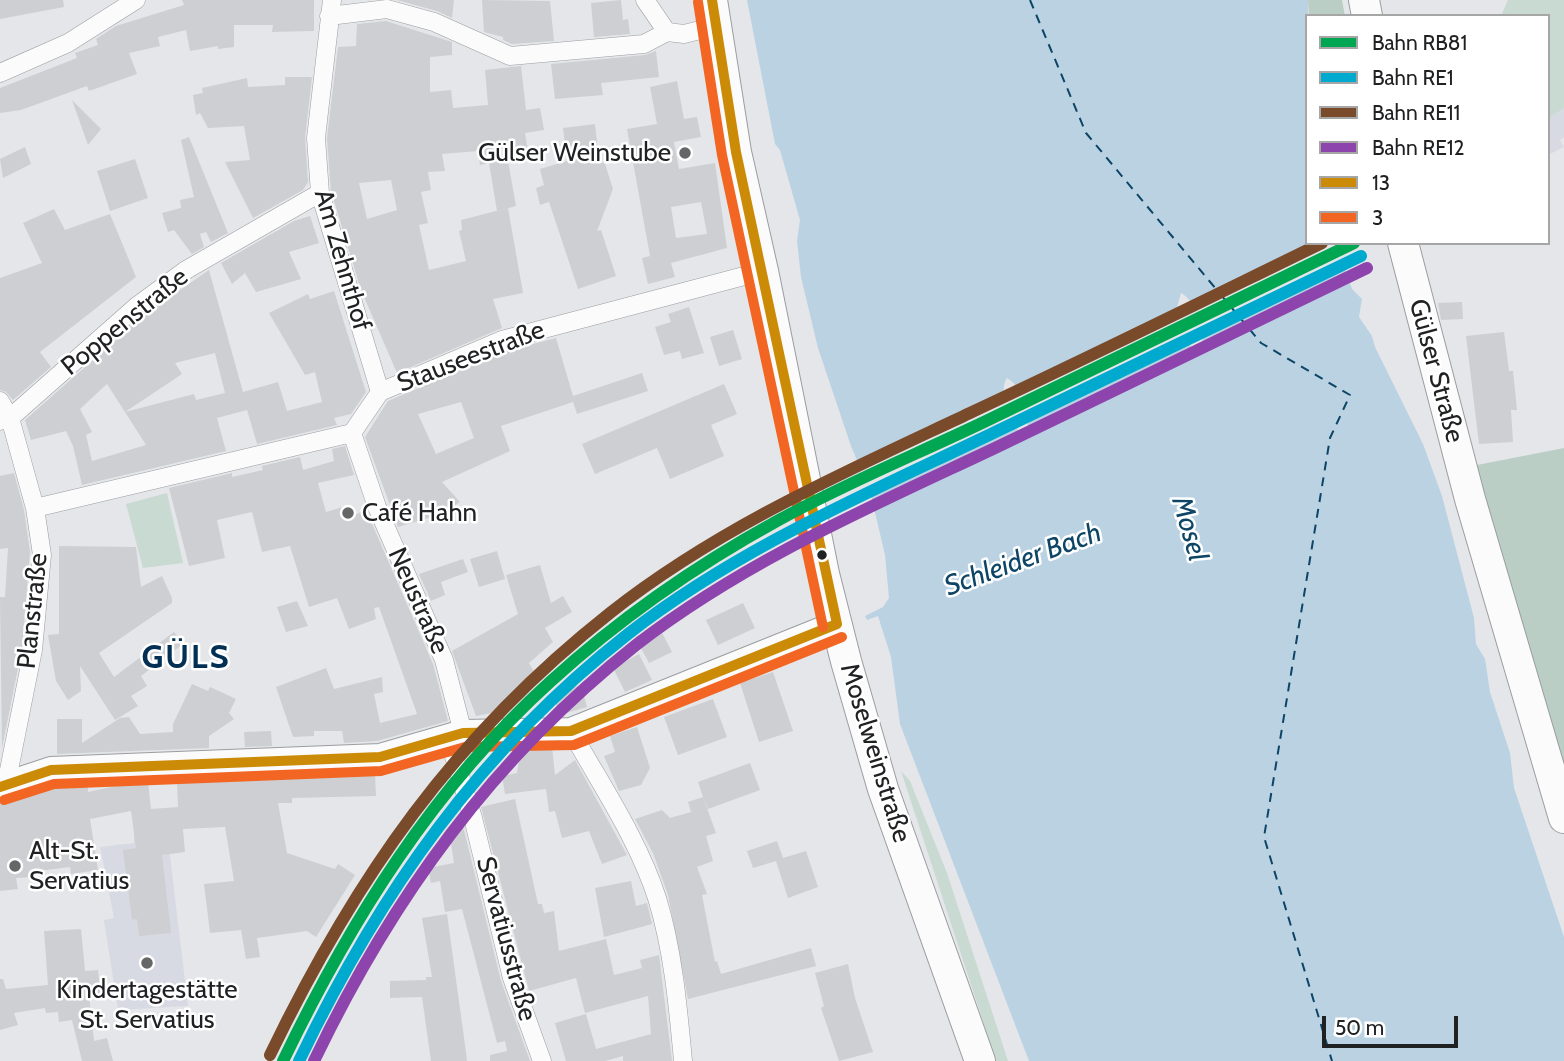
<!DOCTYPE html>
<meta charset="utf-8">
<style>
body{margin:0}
#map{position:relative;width:1564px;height:1061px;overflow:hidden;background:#e4e6e9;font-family:Cabin,sans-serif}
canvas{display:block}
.legend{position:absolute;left:1305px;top:14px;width:245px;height:231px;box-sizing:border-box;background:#fff;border:2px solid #a6a6a7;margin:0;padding:9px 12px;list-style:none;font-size:21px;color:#202123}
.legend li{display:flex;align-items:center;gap:14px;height:35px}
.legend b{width:35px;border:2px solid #a6a6a7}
.scale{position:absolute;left:1322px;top:1016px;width:136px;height:32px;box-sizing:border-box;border:4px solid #202123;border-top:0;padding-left:9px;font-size:21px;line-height:24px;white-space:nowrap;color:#202123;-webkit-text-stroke:5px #fff;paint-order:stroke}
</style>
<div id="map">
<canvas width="1564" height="1061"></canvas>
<ul class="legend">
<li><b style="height:9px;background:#00a651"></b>Bahn RB81</li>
<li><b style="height:9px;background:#00a9ce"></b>Bahn RE1</li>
<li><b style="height:9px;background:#7a4b2a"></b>Bahn RE11</li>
<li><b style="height:9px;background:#8e44ad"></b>Bahn RE12</li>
<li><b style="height:9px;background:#cc8b07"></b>13</li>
<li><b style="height:9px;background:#f26522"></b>3</li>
</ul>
<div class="scale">50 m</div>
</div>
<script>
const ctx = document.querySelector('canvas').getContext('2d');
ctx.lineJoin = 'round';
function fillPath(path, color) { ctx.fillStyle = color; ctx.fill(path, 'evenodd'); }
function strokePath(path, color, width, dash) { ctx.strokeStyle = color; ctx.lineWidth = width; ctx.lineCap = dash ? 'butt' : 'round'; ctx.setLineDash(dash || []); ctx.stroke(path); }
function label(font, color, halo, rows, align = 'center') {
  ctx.font = font + ' Cabin,sans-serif'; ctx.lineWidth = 5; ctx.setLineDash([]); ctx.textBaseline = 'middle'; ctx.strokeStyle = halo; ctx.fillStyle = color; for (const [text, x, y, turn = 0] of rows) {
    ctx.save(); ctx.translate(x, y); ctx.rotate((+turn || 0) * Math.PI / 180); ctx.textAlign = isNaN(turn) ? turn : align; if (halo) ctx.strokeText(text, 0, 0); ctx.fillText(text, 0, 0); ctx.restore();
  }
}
const built = new Path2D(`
 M1564,108V137L1560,140L1564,147L1548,155V119Z
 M167,831L188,1006L118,1010L104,920L114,918L100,847L134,843V835Z`);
const green = new Path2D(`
 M1508,0H1564V108L1548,119V16H1501Z
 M167,493L183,563L143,568L126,504Z
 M901,771L910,781L947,873L1008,1061H996Z`);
const forest = new Path2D(`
 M1308,0H1342L1345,16H1309Z
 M1564,448V770L1472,466Z`);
const water = new Path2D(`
 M747,0H1308L1307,243H1336L1352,289L1362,299L1359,317L1372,336L1375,347L1423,444L1442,496L1474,618L1476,644L1485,659L1490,692L1510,753L1514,788L1564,937V1061H1029L900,724L891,657L878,616L867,620L865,616L883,607L889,598L885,555L870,491L851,446L818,348L801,277L797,241L800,220L780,150L775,144ZM1181,293C1196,300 1208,337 1200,351L1190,346L1177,308ZM1007,378C1022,385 1033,421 1025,436C1011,429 997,391 1007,378Z`);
const pier = new Path2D(`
 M1319,243H1339L1348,261L1199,333L1189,305Z
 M1182,309L1191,337L1024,418L1015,389Z
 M1007,393L1017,421L867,494L855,466Z`);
const ferry = new Path2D(`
 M1030,0L1086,133L1261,343L1350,395L1330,438L1264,837L1332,1061`);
const building = new Path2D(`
 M0,0H63L64,7L0,19Z
 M182,0H314V31L272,32L273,25H234V47L218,49V46L190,51L186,30L158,37L160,46L129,53L137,74L89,91L87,86L21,110L0,113V88L77,58L75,53L98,45L96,39L116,26L184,5Z
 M397,0H454L452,18L437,11Z
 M482,0L550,1L554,41L512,44L503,40V37L484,32Z
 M621,0L623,20L628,19L630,34L594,37L591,3Z
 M386,21L452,42V55L430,57V92L451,90L453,108L488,105L485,70L521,66L526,110L540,108L544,130L525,133L529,157L508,161L516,206L497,211L489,163L480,165L478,151L442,154L445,171L428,172L431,190L421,192L428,223L419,225L429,270L466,261L459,231L462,230L461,220L508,208L523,293L493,299L502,328L397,373L361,290L331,191L327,138L338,47L356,46L357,24ZM391,180L397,210L367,219L359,183Z
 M656,51L659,77L601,83L603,95L555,99L551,64L645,55Z
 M285,77H312L305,137L308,182L303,190L253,218L225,162L250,160L244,126L208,128L200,113L196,115L193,95L203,93L202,88L247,78L248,87L285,85Z
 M677,81L684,119L697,117L701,137L674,142L679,169L715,163L727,248L671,263L675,277L648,284L642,258L650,256L627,129L657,124L650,87ZM701,202L707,234L676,238L671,207Z
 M72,100L101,129L88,145Z
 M595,124L599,160L605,164L613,189L597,231L601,230L616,276L578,289L549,202L540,205L536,188L544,185L540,169L567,161L563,128Z
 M189,137L228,233L211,242L206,232L200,234L204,247L192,254L174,230L168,232L162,213L181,208L180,200L194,197L181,140Z
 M25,147L31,164L3,178L0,159Z
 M135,159L148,198L110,211L97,171Z
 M54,209L65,230L110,214L136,277L40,352L51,367L13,400L6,392L0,390V278L42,263L23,223Z
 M310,216L319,243L289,252L301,279L256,292L245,273L232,284L221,263L294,221Z
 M209,270L243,392L278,382L287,411L322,402L315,372L305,375L269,313L308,294L310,299L334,291L366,392L351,414L334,418L337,425L257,444L247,410L217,418L226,451L82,485L73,446L66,431L31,440L25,420L144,315ZM215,353L225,393L196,400L194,394L125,412L146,445L92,461L86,435L92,432L80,409L95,395L107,384L125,412L182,374L175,363Z
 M1462,302L1463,319L1441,320L1438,303Z
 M689,307L704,353L682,359L680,351L664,355L655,327L671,322L668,314Z
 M733,330L742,359L719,366L710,337Z
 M1504,332L1509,371H1513L1517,410H1511L1513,442L1479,444L1466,336Z
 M556,338L573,396L642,373L648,391L577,414L573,402L501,426L510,451L442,482L460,502L441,514L398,527L365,437L388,401L506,351ZM461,402L474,438L436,454L418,414Z
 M724,384L737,414L711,425L724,456L670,479L657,448L595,474L582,444Z
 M345,446L354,475L318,483L326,512L350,505L354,515L366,510L433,664L448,721L377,741L344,743L342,731H314V736L293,737L276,687L326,668L334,689L382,677L383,692L374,694L380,723L417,714L379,607L374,608L376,619L349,629L337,598L309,607L290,546L262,552L252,512L217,520L225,558L189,566L169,488L232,473V477L263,470L262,466L300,457L303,470L334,461L332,449Z
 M14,473L24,510L30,552L22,648L2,748L0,597H5L8,548L0,549V476Z
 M59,546L136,547L141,587L162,576L172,598V603L99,653L114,677L174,632L183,644L141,676L147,686L131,696L138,706L115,720L80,666L81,691L68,700L56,681L48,635L59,634Z
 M497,551L505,579L479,587L470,559Z
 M463,559L468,572L441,582L445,595L431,601L419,574Z
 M540,565L551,603L563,596L572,612L545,628L553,642L529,663L537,677L497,712L476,716L452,651L518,614L506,575Z
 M297,601L308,626L286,632L277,607Z
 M743,603L755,628L718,645L706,620Z
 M658,625L672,652L649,663L635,637Z
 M639,654L652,680L625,692L613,668Z
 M773,672L793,731L759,742L740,683Z
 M192,684L208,691L210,687L236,699L229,713L234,719L209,736V748L57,754V719H82V743L120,718L129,717L140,734L173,732V724Z
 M581,685L587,707L559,715L553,693Z
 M713,699L727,737L678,755L664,717Z
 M637,727L650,768L641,785L619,791L604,756L615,752L610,736Z
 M271,731L272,746L245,747L244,732Z
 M552,747L555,775L575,760L627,855L602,864L589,831L562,838L555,811L549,812L546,789L505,794L502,776L517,773L521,748Z
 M750,763L760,790L708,809L703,797L716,833L706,836L713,861L697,867L707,894L702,895L715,962L717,961L721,974L811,948L816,966L688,999L668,895L653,853L635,819L662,810L670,818L691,812L688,802L703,797L698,782Z
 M375,773L376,796L292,798V803H278L287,853L335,869L338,864L355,875L316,937L307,931L257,938L260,957L246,959L241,930L210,933L204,884L234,881L225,827L183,829L185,852L162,855L171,933L139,936L137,919L132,920L123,850L136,848L131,811L90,819L98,870L71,874L70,867L30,872L31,877L16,878L18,889L0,891V802L54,786L88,784V792L116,786V783L148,782L151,809L178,807L177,781Z
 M515,799L538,904H542L544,913L554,911L559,951L606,939L614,975L642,968L640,960L659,955L672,1061H623V1056L605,1061H566L555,1023L586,1014L596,1049L622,1042L651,1034L648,996L585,1013L576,978L529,991L481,807Z
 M461,818L501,981L530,1061H490V1055L507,1051L505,1041L497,1043L462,909L445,912L440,881L431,883L428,868L454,863L449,831Z
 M777,841L783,858L806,851L818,887L788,898L776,861L753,868L747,851Z
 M631,881L636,906L647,903L652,924L604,937L595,888Z
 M447,914L465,1045L467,1061H431L422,997L390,998V981L426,980V977H432L422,918Z
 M81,929L85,971L98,970L101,995L89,996L94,1041L107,1038L113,1061H82L72,1020L59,1022L58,1012L46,1013L45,1008L14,1013L18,1025L0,1030V979H3L6,989L48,985L44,931Z
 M848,964L855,998L873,1052L839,1061L821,1008L824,1006L815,973Z`);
const street = new Path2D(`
 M332,0L316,138L320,193L380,392
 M645,0L667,32L684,34L716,26
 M329,16L387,9L434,22L510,56L644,44L667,32
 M0,73L68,43L136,0
 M0,401L10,418L35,508L42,555L33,650L6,785
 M0,421L10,418L137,306L186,270L320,193
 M352,433L377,507L444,660L463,733
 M35,508L352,433L380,392L502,340L763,271
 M571,731C601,785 638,839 657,898C673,950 678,1006 683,1061
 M448,737L473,818L512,978L542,1061`);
const secondary = new Path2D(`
 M0,787L51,770L380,757L463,733L571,731L837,624`);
const primary = new Path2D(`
 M712,0L736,152L763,271L824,574L846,661L883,789L980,1061
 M1364,0L1367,16
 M1403,243L1470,499L1564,818`);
const bus1 = new Path2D(`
 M712,0L736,152L837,624
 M0,787L51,770L380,757L463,733L571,731L837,624`);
const bus2 = new Path2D(`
 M698,2L722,155L823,627
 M4,800L54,784L381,771L465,747L574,745L842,637`);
const rail1 = new Path2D(`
 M283,1061C351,920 433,788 550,682C619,619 695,566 777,521C844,484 915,455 984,422C1108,363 1231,303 1354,243`);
const rail2 = new Path2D(`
 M299,1061C380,892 479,751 628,634C737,549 864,495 989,435C1113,376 1237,316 1361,256`);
const rail3 = new Path2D(`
 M270,1055C356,877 454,736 610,613C719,527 845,472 970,413C1088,358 1205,300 1322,243`);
const rail4 = new Path2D(`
 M314,1061C392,898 493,758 636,645C745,561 870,507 993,449C1118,389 1243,328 1367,268`);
const markers = [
 [685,153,7,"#656668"],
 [348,513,7,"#656668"],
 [822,555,6,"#202123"],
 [15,866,7,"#656668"],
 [147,963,7,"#656668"]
];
const poiNames = [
 ["Gülser Weinstube",671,153,"right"],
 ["Café Hahn",362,513],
 ["Alt-St.",29,851],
 ["Servatius",29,881],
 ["Kindertagestätte",147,990,"center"],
 ["St. Servatius",147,1020,"center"]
];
const streetNames = [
 ["Am Zehnthof",342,260,74],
 ["Poppenstraße",125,322,-39],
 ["Stauseestraße",471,357,-21],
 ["Gülser Straße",1436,371,75],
 ["Neustraße",418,601,66],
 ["Planstraße",33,611,-84],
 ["Moselweinstraße",875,753,73],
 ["Servatiusstraße",506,939,75]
];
const waterNames = [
 ["Mosel",1189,529,74],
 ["Schleider Bach",1023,560,-20]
];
const districtNames = [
 ["GÜLS",186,658]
];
fillPath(built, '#d7dae3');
fillPath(green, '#c8dad2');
fillPath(forest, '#bacec5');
fillPath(water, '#bbd2e3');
fillPath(pier, '#e4e6e9');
strokePath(ferry, '#0c4565', 2, [9, 7]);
fillPath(building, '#cecfd2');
strokePath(street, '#9b9d9f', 19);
strokePath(secondary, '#9b9d9f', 28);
strokePath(primary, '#9b9d9f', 32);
strokePath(street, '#fbfbfc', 18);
strokePath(secondary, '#fbfbfc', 26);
strokePath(primary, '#fbfbfc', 30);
strokePath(bus1, '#cc8b07', 10);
strokePath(bus2, '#f26522', 10);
strokePath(rail1, '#00a651', 12);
strokePath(rail2, '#00a9ce', 12);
strokePath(rail3, '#7a4b2a', 12);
strokePath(rail4, '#8e44ad', 12);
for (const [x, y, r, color] of markers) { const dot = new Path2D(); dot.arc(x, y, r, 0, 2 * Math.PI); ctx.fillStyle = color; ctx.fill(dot); strokePath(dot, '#fff', 2.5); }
label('26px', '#202123', '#fff', poiNames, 'left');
label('26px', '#202123', '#fff', streetNames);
label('italic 28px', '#0c4565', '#fff', waterNames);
ctx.letterSpacing = '2px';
label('bold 33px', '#023054', '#fff', districtNames);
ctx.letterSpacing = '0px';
</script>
